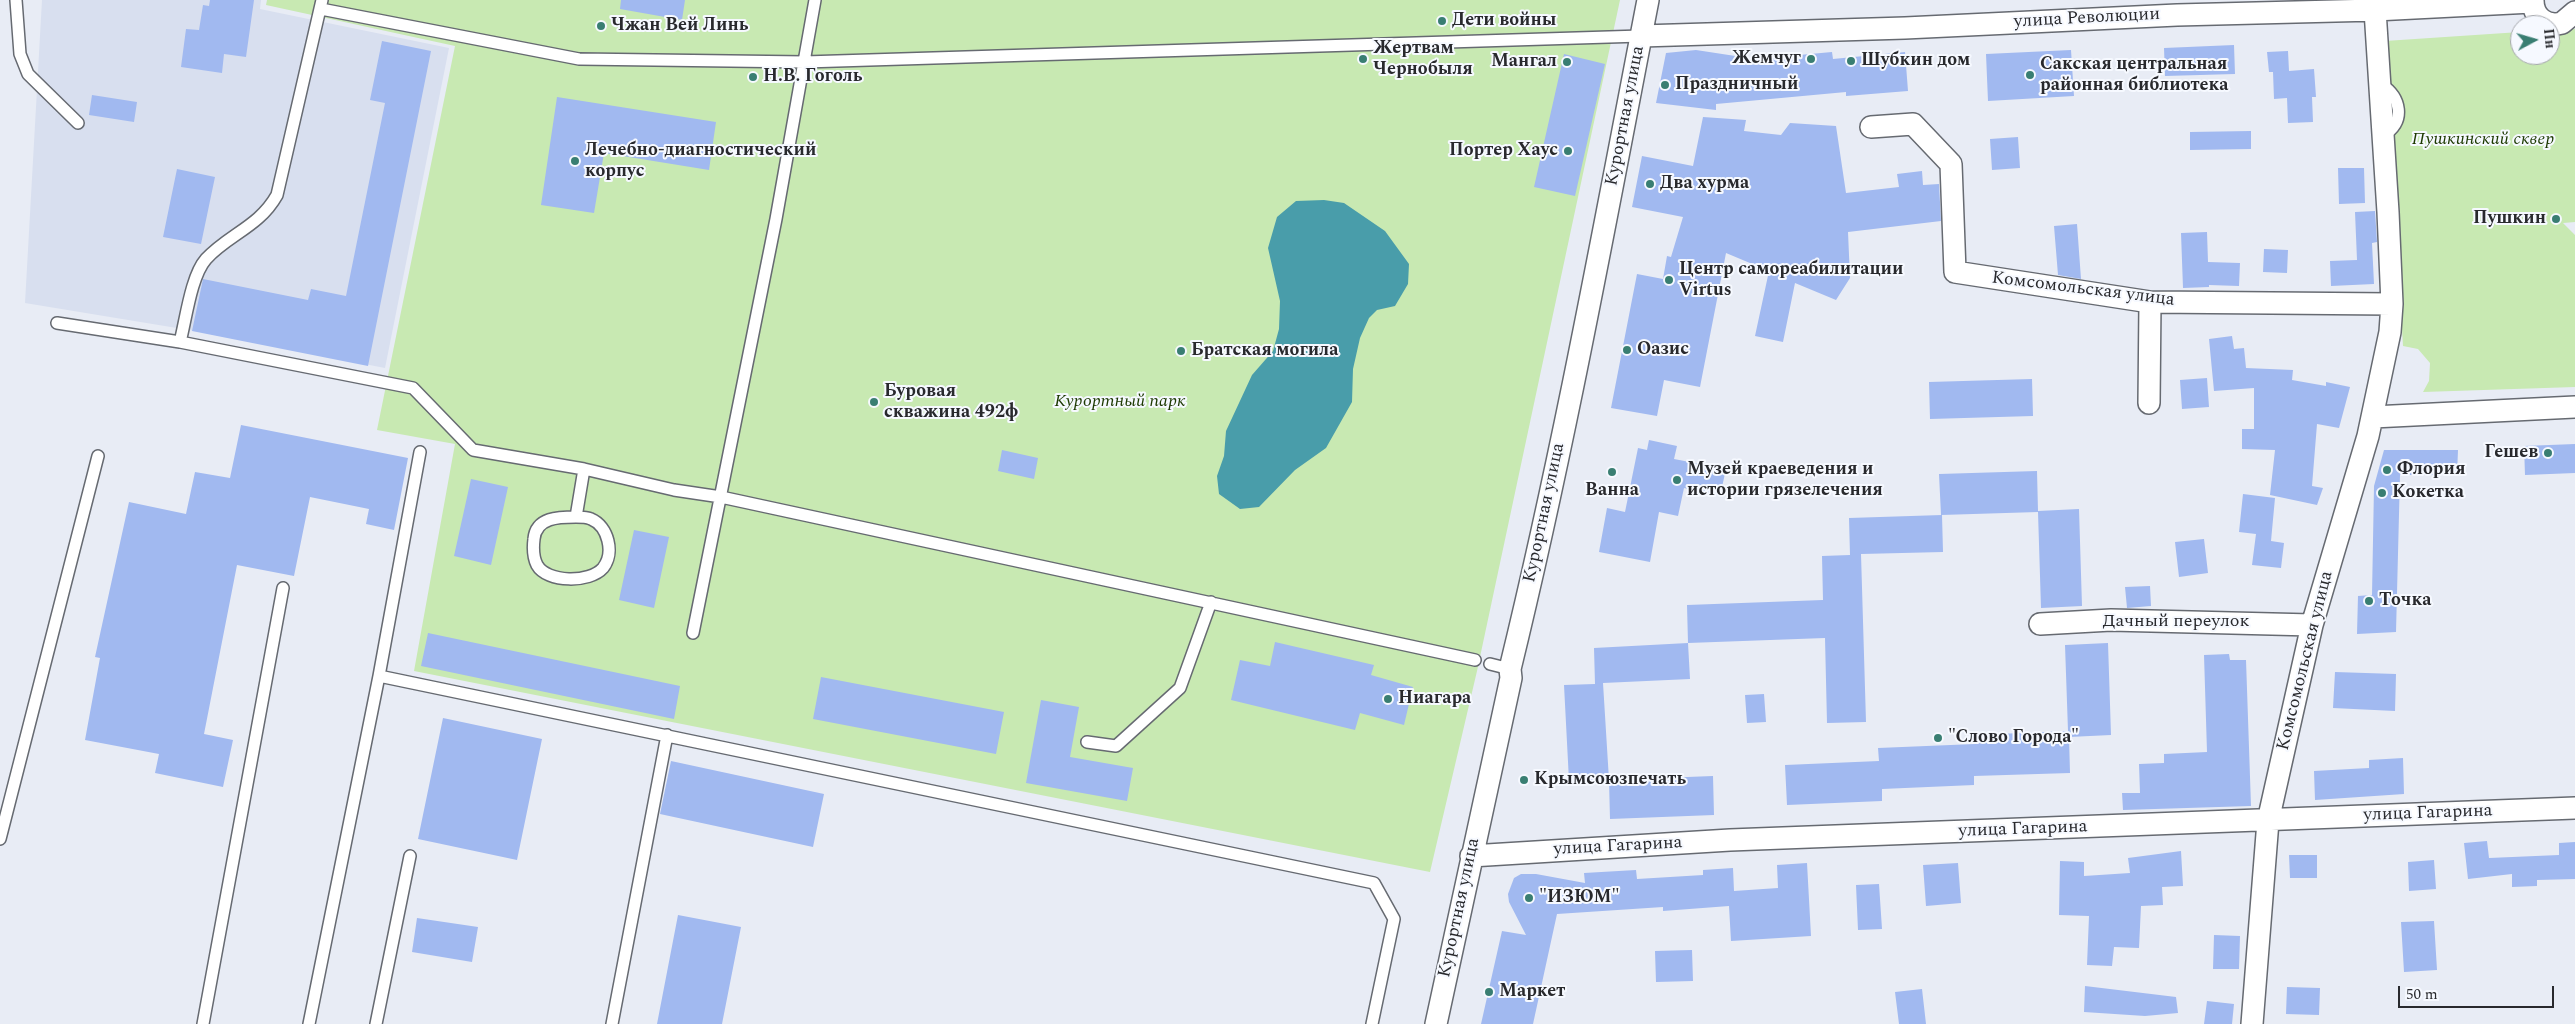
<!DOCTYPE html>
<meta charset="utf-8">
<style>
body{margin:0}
#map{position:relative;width:2575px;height:1024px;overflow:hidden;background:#e8ecf5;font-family:Spectral,serif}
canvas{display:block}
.north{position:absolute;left:2510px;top:15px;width:50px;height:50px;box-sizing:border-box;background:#f6f9ff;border:1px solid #a4a6ab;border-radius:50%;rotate:84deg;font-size:14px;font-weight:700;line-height:20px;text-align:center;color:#28292d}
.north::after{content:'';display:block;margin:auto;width:18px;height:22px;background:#397e72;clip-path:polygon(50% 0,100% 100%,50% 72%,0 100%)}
.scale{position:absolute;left:2398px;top:986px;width:156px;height:22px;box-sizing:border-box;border:2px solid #28292d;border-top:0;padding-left:6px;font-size:15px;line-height:18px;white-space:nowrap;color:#28292d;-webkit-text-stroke:4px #f6f9ff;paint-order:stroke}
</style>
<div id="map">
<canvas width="2575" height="1024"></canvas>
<div class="north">Пн</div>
<div class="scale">50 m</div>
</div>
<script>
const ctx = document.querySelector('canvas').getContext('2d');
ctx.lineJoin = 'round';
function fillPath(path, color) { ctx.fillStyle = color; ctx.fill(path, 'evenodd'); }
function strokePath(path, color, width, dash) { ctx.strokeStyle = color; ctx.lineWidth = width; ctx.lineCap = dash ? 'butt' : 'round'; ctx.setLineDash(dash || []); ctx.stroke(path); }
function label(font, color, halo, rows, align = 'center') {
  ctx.font = font + ' Spectral,serif'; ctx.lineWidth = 4; ctx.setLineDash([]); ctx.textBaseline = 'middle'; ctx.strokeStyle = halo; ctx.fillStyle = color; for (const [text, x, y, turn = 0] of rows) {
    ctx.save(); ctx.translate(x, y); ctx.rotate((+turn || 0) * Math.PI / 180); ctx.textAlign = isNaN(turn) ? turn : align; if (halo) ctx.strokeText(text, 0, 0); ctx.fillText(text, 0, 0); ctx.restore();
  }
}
const built = new Path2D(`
 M42,0H261L260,9L449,48L385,368L195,331L25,303Z`);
const green = new Path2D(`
 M267,0H1620L1477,671L1430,872L414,671L455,444L377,430L455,46L266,5Z
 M2575,29V222L2563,223L2575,235V387L2423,392L2429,381L2430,363L2418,349L2403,346L2385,41L2520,32V55H2550V31Z`);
const water = new Path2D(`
 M1324,200L1344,203L1385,231L1409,264L1408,284L1395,306L1377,310L1369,318L1360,338L1353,369L1352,402L1326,448L1295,470L1259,507L1240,509L1219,494L1217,476L1224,456L1226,431L1252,375L1273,351L1279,329L1280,301L1268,248L1277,217L1296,201Z`);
const building = new Path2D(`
 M210,0H254L246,57L224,54L222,73L181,67L186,29L199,30L203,5L209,6Z
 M621,0H685L682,20L620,9Z
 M382,41L431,51L368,366L192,331L203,279L308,300L311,289L346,296L385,103L370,100Z
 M2234,45L2235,74L2165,76L2164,48Z
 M1696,50L1755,59L1832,52L1833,59L1905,52L1908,91L1846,96V92L1716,104V110L1656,103L1666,53Z
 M2071,50L2074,96L1988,101L1986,54Z
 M2288,51L2289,71L2314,69L2316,97H2312L2313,122L2288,123L2287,98L2274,99L2273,72H2269L2267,52Z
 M1564,54L1605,64L1575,196L1534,187Z
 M92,95L137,102L134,122L89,115Z
 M557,97L716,122L709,170L604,153L594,213L541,205Z
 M1703,117L1746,120L1744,131L1781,135L1790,123L1836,126L1846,193L1899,187L1897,174L1922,171L1923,185L1939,184L1941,221L1848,232L1850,278L1836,300L1795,283L1783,342L1755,336L1769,271L1726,253L1700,387L1664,380L1657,416L1611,408L1637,274L1663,279L1667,256L1671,257L1683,217L1632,207L1642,156L1693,166Z
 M2251,131V149L2190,150V132Z
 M2018,137L2020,168L1992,170L1990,139Z
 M2338,168H2364L2365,203L2339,204Z
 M177,169L215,177L201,244L163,237Z
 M2375,211L2377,242L2372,243L2374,284L2331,286L2330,261L2357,260L2355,212Z
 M2077,224L2081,279L2058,275L2054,226Z
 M2207,232L2208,262L2240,263L2239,286L2209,285V287L2183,288L2181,233Z
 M2264,249L2288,250L2287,273L2263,272Z
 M2232,336L2234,349L2244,348L2246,368L2293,370L2292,380L2326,386V382L2350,387L2339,428L2317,424L2312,486L2323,488L2317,505L2270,495L2275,450L2242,449V429H2254V388L2214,391L2209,339Z
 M2207,378L2209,407L2182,409L2180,380Z
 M2032,379L2033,416L1930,419L1929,382Z
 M241,425L408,458L394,530L366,524L369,509L310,497L294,576L237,565L204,734L233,740L223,787L155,773L159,754L85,740L100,658L95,657L129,502L186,514L195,472L230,478Z
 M1649,440L1677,446L1674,459L1726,469L1720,496L1684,488L1678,516L1659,512L1650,562L1599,552L1607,508L1625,512L1638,448L1647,450Z
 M2575,444V473L2525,475L2524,446Z
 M1002,450L1038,458L1034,479L998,471Z
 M2384,450H2458L2457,475H2400L2396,632L2357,634L2358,596L2372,595L2374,486Z
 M2037,471L2038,511L2079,509L2082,606L2041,608L2038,512L1941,515L1939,474Z
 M471,479L508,487L491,565L454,556Z
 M2243,494L2275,498L2271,541L2284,543L2281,568L2252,565L2256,534L2239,532Z
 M1942,515L1943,552L1861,554L1866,722L1827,723L1825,638L1688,643L1687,605L1823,600L1822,556L1850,555L1849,518Z
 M634,530L669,537L654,608L619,600Z
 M2204,539L2208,573L2179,577L2175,542Z
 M2150,586L2151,606L2127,608L2125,587Z
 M428,633L680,686L674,719L421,666Z
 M1275,642L1374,665L1371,675L1413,687L1404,725L1360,713L1355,730L1231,700L1240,660L1270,666Z
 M1688,643L1690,679L1603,683L1609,780L1569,781L1564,685L1595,684L1594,648Z
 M2108,643L2111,735L2069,737L2070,773L1974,776V785L1882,789V801L1787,805L1785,765L1879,761L1878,748L1975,744L1974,735L2068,731L2065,645Z
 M2229,654L2230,660H2246L2251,806L2123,810L2122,793H2140L2139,764L2164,763V754L2207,752L2204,655Z
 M2335,672L2396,674L2395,711L2333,708Z
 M821,677L1004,712L996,754L813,719Z
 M1764,694L1766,722L1747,723L1745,695Z
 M1041,700L1079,707L1070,757L1133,768L1127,801L1026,783Z
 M443,718L542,739L517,860L418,839Z
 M2403,758L2404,794L2315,800L2314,771L2369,768V760Z
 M671,761L824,794L813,847L660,814Z
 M1713,776L1714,815L1610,819L1609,780Z
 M2487,841L2489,858L2559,855V843L2575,842V879L2537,880V886L2512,887V874L2468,879L2464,843Z
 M2181,851L2183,886L2162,887L2163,905L2141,906L2139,948L2114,947L2112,966L2087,965L2089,916L2059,915L2060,861L2084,862V876L2130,873L2128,858Z
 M2289,855H2317V878H2290Z
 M2434,860L2436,889L2409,891L2408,862Z
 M1807,863L1811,936L1731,941L1729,906L1663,911V907L1557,914L1533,1024H1481L1502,931L1526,935L1509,902L1508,894L1514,878L1521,874H1536L1585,883L1584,873L1636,870L1637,879L1703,875V870L1733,868L1734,891L1778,888L1777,865Z
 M1958,863L1961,903L1926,906L1923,865Z
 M1879,884L1882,929L1858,930L1856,885Z
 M678,915L741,927L722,1024H657Z
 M417,918L478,927L472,962L412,952Z
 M2434,921L2437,970L2404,972L2401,922Z
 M2214,935L2240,936L2239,969H2213Z
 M1692,950L1693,981L1656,982L1655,951Z
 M2085,986L2176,997L2178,1013L2145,1016L2084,1012Z
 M2287,987L2320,988L2319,1015L2286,1014Z
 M1922,989L1926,1024H1899L1895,992Z
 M2207,1001L2234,1004L2232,1024H2204Z`);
const lane = new Path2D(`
 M16,0L20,54L28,74L78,123
 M321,9L579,59L805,62L1641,36
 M2381,84C2401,97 2406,121 2384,135
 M57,323L180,342L413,388L473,450L584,469L674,490L721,497L1475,660
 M180,342C186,319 191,276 206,259C229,234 259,227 277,195L322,0
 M576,517C580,517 587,517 591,519C608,526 615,553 603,568C590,583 547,583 537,565C533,557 533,547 534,539C536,517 559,517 576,517L584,469
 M693,633L776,219L815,0
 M1490,664L1510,669
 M379,676L1374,883L1394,919L1372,1024
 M1087,742L1116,746L1180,688L1211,602
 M0,839L98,456
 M203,1024L283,588
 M309,1024L379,676L420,452
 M376,1024L410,856
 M612,1024L667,735`);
const street = new Path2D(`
 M2533,0C2533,17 2546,27 2562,23L2575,12
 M1641,36L1905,28L2177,15L2375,10L2532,2
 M1871,127L1913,124L1951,164L1955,272L2150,302L2392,304
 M2149,403L2150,302
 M2373,417L2575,407
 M2040,624L2111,620L2312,625
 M1471,856L1730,840L2575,808
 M1436,1024L1511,678L1510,669C1564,448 1605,223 1648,0
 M2252,1024L2268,821L2312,625L2368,436L2390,332L2392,304L2388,212L2375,10`);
const markers = [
 [1442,21,5,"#397e72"],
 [601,26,5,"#397e72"],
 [1363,59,5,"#397e72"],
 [1811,59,5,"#397e72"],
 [1851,61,5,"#397e72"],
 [1567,62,5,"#397e72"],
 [2030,75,5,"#397e72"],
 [753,77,5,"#397e72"],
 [1665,85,5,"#397e72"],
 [1568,151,5,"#397e72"],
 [575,161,5,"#397e72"],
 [1650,184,5,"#397e72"],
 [2556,219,5,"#397e72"],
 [1669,280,5,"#397e72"],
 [1627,350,5,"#397e72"],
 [1181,351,5,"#397e72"],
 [874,402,5,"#397e72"],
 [2548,453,5,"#397e72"],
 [2387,470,5,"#397e72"],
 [1612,472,5,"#397e72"],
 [1677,480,5,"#397e72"],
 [2382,493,5,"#397e72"],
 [2369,601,5,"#397e72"],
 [1388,699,5,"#397e72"],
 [1938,738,5,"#397e72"],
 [1524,780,5,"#397e72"],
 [1529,898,5,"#397e72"],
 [1489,992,5,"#397e72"]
];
const streetNames = [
 ["улица Революции",2087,19,-3],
 ["Курортная улица",1626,116,-79],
 ["Комсомольская улица",2083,290,7],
 ["Курортная улица",1545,513,-78],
 ["Дачный переулок",2176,622],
 ["Комсомольская улица",2306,661,-76],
 ["улица Гагарина",2428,814,-2],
 ["улица Гагарина",2023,830,-2],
 ["улица Гагарина",1618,847,-3],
 ["Курортная улица",1460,908,-78]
];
const poiNames = [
 ["Дети войны",1452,21],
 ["Чжан Вей Линь",611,26],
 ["Жертвам",1373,49],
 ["Чернобыля",1373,70],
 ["Жемчуг",1801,59,"right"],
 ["Шубкин дом",1861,61],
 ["Мангал",1557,62,"right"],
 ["Сакская центральная",2040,65],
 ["районная библиотека",2040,86],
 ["Н.В. Гоголь",763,77],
 ["Праздничный",1675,85],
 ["Лечебно-диагностический",585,151],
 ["корпус",585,172],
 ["Портер Хаус",1558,151,"right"],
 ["Два хурма",1660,184],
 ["Пушкин",2546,219,"right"],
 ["Центр самореабилитации",1679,270],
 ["Virtus",1679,291],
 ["Оазис",1637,350],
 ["Братская могила",1191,351],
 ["Буровая",884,392],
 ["скважина 492ф",884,413],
 ["Гешев",2538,453,"right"],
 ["Музей краеведения и",1687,470],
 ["истории грязелечения",1687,491],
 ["Флория",2397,470],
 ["Ванна",1612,491,"center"],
 ["Кокетка",2392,493],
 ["Точка",2379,601],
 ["Ниагара",1398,699],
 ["\"Слово Города\"",1948,738],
 ["Крымсоюзпечать",1534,780],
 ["\"ИЗЮМ\"",1539,898],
 ["Маркет",1499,992]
];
const parkNames = [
 ["Пушкинский сквер",2483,140],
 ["Курортный парк",1120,402]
];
fillPath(built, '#d8dfef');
fillPath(green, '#c8e9b2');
fillPath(water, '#499daa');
fillPath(building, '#a1b9f0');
strokePath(lane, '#666a71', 14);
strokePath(street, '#666a71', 24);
strokePath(lane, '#fff', 11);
strokePath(street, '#fff', 21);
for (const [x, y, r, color] of markers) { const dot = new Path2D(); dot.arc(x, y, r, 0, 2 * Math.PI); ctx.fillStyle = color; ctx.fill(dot); strokePath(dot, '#f6f9ff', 2); }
label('18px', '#28292d', '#f6f9ff', streetNames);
label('bold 18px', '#28292d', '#f6f9ff', poiNames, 'left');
label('italic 18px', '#1c3900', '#f6f9ff', parkNames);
</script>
